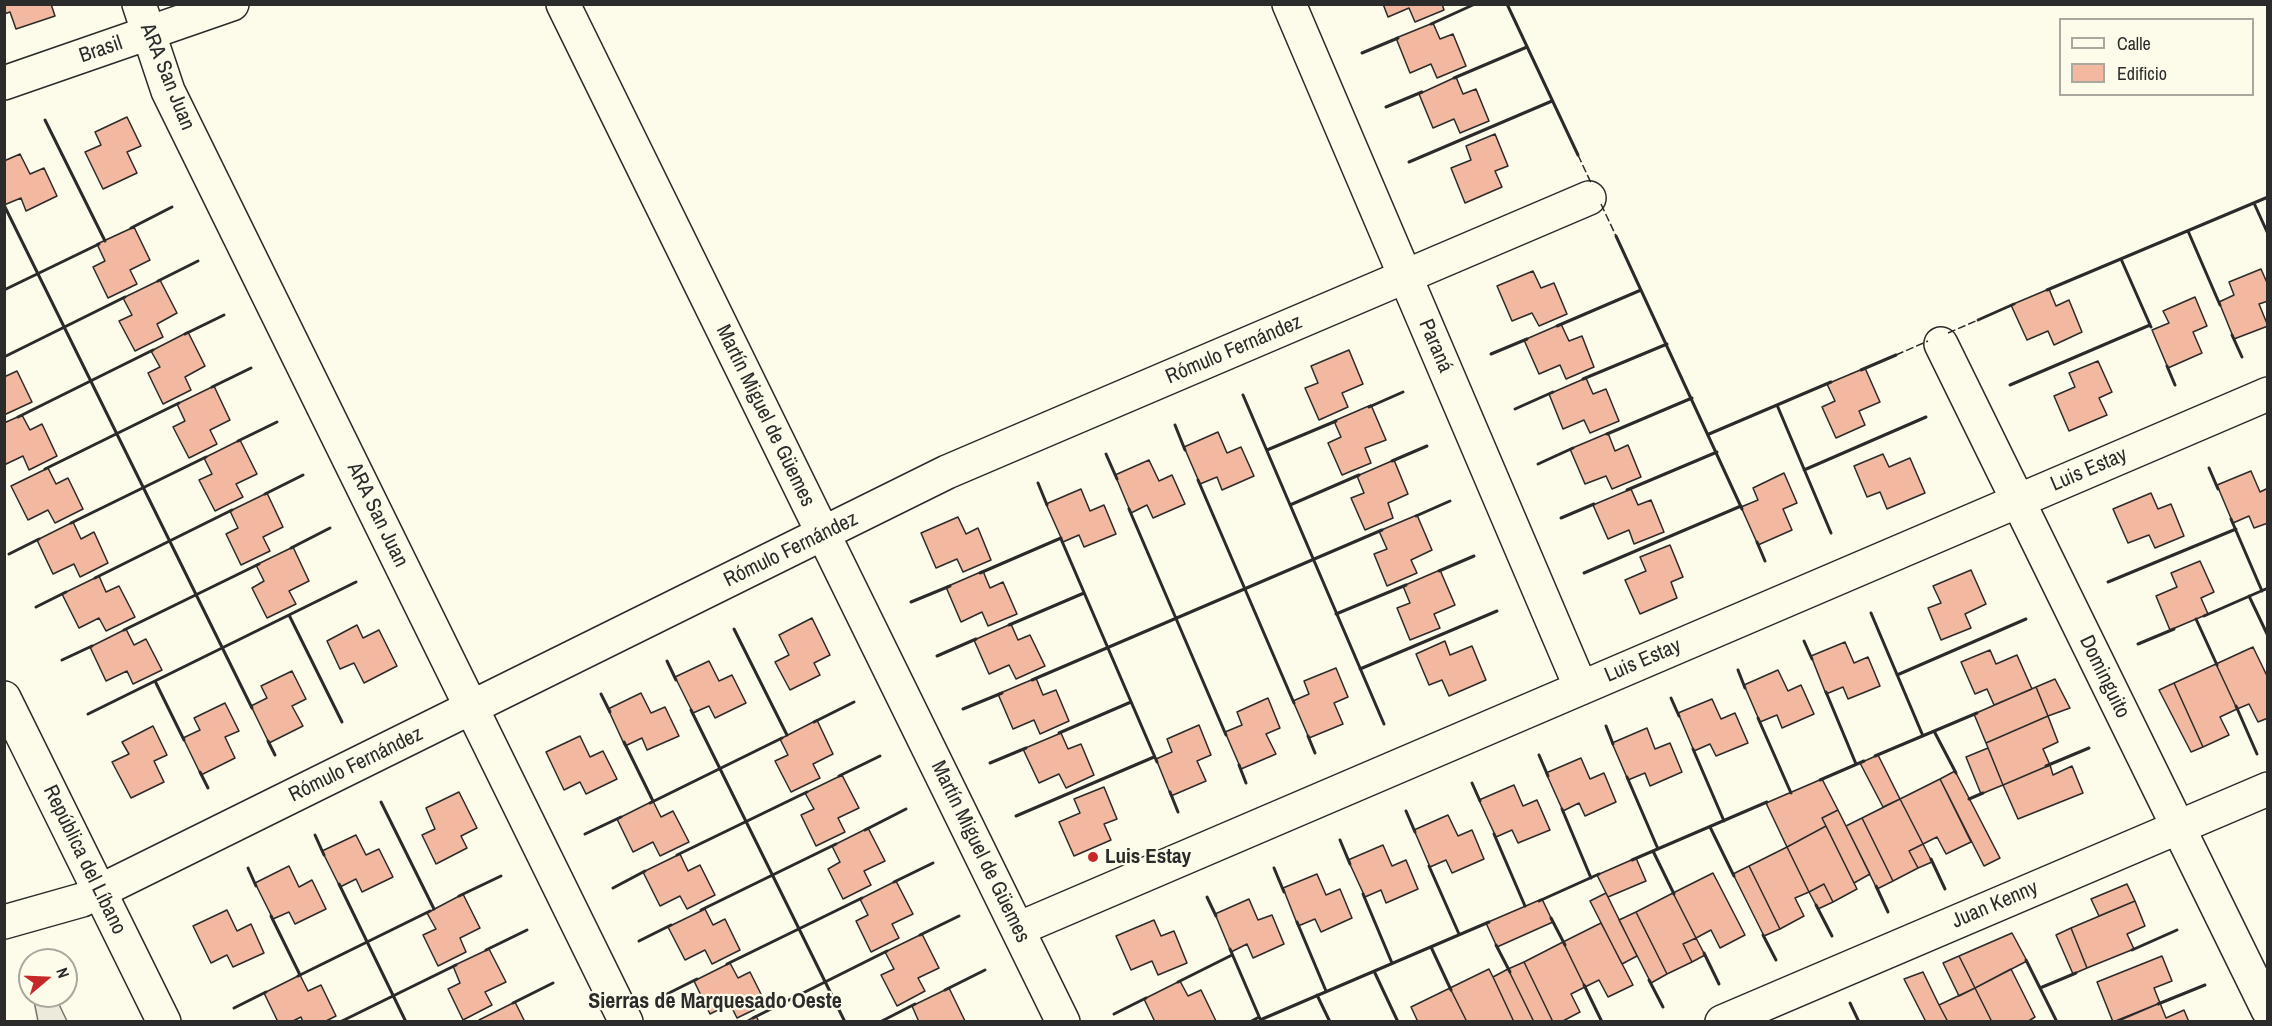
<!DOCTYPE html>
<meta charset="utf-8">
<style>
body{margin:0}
#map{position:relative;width:2272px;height:1026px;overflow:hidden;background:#fdfbea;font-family:"Archivo Narrow",sans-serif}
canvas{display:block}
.frame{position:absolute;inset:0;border:6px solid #2b2b2b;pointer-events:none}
.legend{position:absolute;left:2059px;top:18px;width:195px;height:78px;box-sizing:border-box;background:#fdfbea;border:2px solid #a9a89e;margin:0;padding:8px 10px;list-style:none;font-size:18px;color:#2b2b2b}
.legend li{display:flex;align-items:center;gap:12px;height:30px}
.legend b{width:30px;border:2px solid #a9a89e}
.north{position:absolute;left:18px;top:948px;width:60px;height:60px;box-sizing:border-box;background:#fdfbea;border:2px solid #a9a89e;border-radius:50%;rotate:71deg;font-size:16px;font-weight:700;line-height:24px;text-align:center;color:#2b2b2b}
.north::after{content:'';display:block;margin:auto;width:21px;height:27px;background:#c62828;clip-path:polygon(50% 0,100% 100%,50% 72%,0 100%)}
</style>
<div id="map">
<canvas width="2272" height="1026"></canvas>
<div class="frame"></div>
<ul class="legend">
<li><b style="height:8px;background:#fdfbea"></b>Calle</li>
<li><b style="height:16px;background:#f2b8a0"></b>Edificio</li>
</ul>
<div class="north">N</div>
</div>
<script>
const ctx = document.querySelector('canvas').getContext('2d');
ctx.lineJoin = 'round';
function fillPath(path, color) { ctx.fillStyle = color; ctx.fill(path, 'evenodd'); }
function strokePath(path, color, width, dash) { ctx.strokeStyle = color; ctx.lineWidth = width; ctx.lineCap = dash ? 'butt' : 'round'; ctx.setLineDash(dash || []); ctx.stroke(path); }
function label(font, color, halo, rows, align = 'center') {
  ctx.font = font + ' "Archivo Narrow",sans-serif'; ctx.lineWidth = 4.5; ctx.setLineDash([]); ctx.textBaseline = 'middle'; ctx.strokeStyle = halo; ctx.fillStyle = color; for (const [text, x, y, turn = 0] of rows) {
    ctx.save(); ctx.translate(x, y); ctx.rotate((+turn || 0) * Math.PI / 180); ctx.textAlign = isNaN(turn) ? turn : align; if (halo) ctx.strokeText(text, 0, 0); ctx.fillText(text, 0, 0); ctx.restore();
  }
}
const green = new Path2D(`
 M33,996H55L67,1021H38Z`);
const building = new Path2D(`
 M4,4H51L55,16L16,29L10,12L4,14Z
 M1383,4H1442L1444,10L1415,22L1409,8L1388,17Z
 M1433,23L1440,39L1453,34L1466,66L1437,78L1431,64L1410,73L1396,38Z
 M1456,77L1463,94L1476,89L1489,121L1460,133L1454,119L1433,128L1419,94Z
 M127,117L141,146L127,152L137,173L103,189L85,152L101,145L95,132Z
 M1495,134L1508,166L1495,171L1502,187L1465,203L1451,168L1471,160L1466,146Z
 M20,154L30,174L44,168L57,196L26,211L21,198L4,205V161Z
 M134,227L150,260L130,270L137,284L108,298L93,267L105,261L97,244Z
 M2261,269L2268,285V301L2259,304L2268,326L2234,339L2219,302L2234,295L2229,282Z
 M1533,271L1541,288L1554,283L1567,314L1539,326L1532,313L1512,321L1497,286Z
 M160,280L177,313L157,324L163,337L135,351L119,321L132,315L123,298Z
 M2049,289L2056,306L2069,300L2082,332L2054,345L2048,331L2027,340L2011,305Z
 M2195,297L2207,326L2193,332L2202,353L2168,368L2152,330L2169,323L2163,311Z
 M1561,324L1569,341L1582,336L1594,367L1566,379L1560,365L1539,374L1524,340Z
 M188,332L205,366L185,377L191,390L163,404L148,373L160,367L151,351Z
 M1349,350L1363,384L1342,393L1348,407L1319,420L1305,388L1318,383L1311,366Z
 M2098,361L2112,392L2099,398L2107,415L2069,431L2054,396L2075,387L2069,373Z
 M1865,368L1880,402L1859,411L1865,425L1836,438L1822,407L1835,401L1827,384Z
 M17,371L32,402L4,415V377Z
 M1586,378L1593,394L1606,389L1619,421L1590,433L1584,420L1563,429L1549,394Z
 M214,386L230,420L210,430L217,444L189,458L173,427L185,421L177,404Z
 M1371,405L1386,440L1365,448L1371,463L1342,475L1328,443L1341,437L1334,421Z
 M22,415L30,430L42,424L57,456L29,470L23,456L4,465V423Z
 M1218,432L1227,453L1241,447L1254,476L1222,490L1217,477L1200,484L1184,447Z
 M1608,433L1615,451L1628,445L1641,477L1612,489L1606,476L1585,484L1570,449Z
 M240,440L257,474L236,484L243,497L215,511L199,480L212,474L204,458Z
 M1883,454L1889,467L1910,458L1925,493L1887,509L1880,492L1867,497L1854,466Z
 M1149,460L1159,481L1172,475L1185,504L1153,518L1147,505L1131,513L1115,475Z
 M1394,460L1408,494L1388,503L1393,518L1365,530L1351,498L1364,493L1357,476Z
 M48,468L56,484L68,478L83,509L55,523L48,510L28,520L11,486Z
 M2251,471L2260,492L2268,488V523L2254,528L2249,516L2233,523L2217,485Z
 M1784,473L1797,503L1783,509L1792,530L1758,545L1741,507L1758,500L1753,488Z
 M1081,489L1090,511L1104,505L1116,534L1084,547L1079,535L1063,542L1046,504Z
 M1631,489L1638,505L1651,500L1664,532L1634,544L1629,530L1608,539L1593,505Z
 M267,493L283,527L263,537L270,551L241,565L226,534L238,528L230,511Z
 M2151,493L2158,509L2171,504L2184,536L2155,548L2149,535L2128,543L2113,509Z
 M1417,515L1432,550L1411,560L1417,573L1387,586L1374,554L1387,549L1379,531Z
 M958,517L966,534L978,528L991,560L963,572L957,559L936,568L921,533Z
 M73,522L81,539L94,532L108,563L80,577L74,564L53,574L37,540Z
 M1670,545L1683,577L1671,582L1677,598L1640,614L1625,580L1646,571L1640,557Z
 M293,547L309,581L289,591L296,604L267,618L252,588L264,581L256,565Z
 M2200,561L2214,592L2201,598L2208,614L2170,630L2156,596L2177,587L2171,573Z
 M1440,570L1455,605L1434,614L1440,628L1410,640L1397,608L1410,603L1403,586Z
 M1971,570L1986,604L1965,614L1971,628L1941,640L1928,608L1941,603L1933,586Z
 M983,571L990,588L1003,582L1017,614L988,626L982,612L961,622L946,587Z
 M99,576L106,592L119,586L135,617L106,631L99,618L79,628L62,594Z
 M812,618L830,655L814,663L820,675L790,690L775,662L789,655L779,635Z
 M1011,624L1018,640L1030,635L1045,666L1016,679L1009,665L989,674L974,640Z
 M357,625L363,638L379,630L397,666L364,683L354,663L340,669L327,641Z
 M126,629L134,645L146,639L162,670L133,684L127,671L106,681L90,647Z
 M1445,641L1450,655L1472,646L1486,680L1449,696L1442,680L1429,685L1416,654Z
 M1845,642L1854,663L1868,657L1880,686L1848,699L1843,687L1826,694L1811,656Z
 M2253,647L2268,678V718L2258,722L2249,704L2237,709L2216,664Z
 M1990,650L1996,664L2017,655L2032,689L1994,705L1987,689L1975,694L1961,662Z
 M709,661L719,681L732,675L746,703L715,718L709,706L693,713L675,677Z
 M2216,664L2237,709L2220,717L2229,735L2203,747L2174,683Z
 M1336,668L1348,697L1334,703L1343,724L1309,738L1293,701L1309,694L1304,681Z
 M1778,670L1788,691L1801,685L1814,714L1782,728L1777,715L1760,722L1744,685Z
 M292,671L306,699L292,706L303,726L269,743L251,706L267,698L261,686Z
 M1036,678L1043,695L1056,690L1069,721L1040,734L1034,720L1013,729L998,694Z
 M2055,679L2070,708L2048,716L2036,687Z
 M2174,683L2203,747L2191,752L2159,690Z
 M2036,687L2048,716L1986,743L1974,714Z
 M641,693L651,713L665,707L679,736L647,750L642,738L625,746L608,709Z
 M1268,698L1280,728L1266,734L1276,754L1241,769L1225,732L1242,725L1237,712Z
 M1712,699L1721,719L1735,713L1748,743L1716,756L1710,744L1694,751L1678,713Z
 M225,703L239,731L225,737L235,758L201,775L183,738L200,730L194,718Z
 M2048,716L2058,742L2043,749L2050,765L2003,785L1986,743Z
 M817,720L833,754L813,764L820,778L791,792L775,761L788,755L780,739Z
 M1199,725L1211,755L1197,761L1206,781L1171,796L1156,759L1172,752L1167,739Z
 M153,726L167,755L154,761L164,782L131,798L112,762L129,754L122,742Z
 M1647,728L1655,749L1670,743L1682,772L1650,786L1645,773L1628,780L1612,743Z
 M1061,733L1068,749L1081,744L1094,775L1066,788L1059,774L1039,783L1023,749Z
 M580,736L590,757L603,751L617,779L586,794L580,782L564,790L546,752Z
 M1988,748L2003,785L1981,794L1966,757Z
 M1878,755L1900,799L1883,807L1860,763Z
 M1581,758L1590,779L1604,773L1616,802L1585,816L1579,803L1563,811L1546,773Z
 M2050,765L2053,775L2072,766L2083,793L2018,819L2003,785Z
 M1955,771L2000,858L1984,866L1940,779Z
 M842,775L859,808L838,818L845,832L816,846L801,815L814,809L805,793Z
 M1822,779L1838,810L1822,818L1826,826L1787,847L1766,803Z
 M1940,779L1971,842L1946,854L1937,837L1923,844L1900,799Z
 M1514,785L1523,806L1537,800L1550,830L1518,843L1512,830L1496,837L1479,800Z
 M1104,787L1117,819L1104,824L1111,840L1074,856L1059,822L1080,813L1074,799Z
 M459,792L477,828L461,836L467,848L436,864L422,835L435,829L426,808Z
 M1900,799L1923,844L1909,851L1918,868L1893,881L1862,818Z
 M653,801L661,817L673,811L689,842L660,856L653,842L633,852L617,819Z
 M1838,810L1870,874L1854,883L1822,818Z
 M1448,815L1458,836L1472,830L1484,859L1452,873L1446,860L1430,867L1414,830Z
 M1862,818L1893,881L1877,889L1846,826Z
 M1826,826L1857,889L1833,902L1824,884L1809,892L1787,847Z
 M868,828L885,861L864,871L871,885L843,899L828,869L840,862L832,846Z
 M356,835L366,855L379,849L393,877L362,892L356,879L340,887L322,851Z
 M1923,844L1932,862L1918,868L1909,851Z
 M1383,845L1392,866L1406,860L1418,889L1386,903L1381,890L1365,897L1348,860Z
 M1787,847L1809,892L1795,898L1804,916L1780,929L1749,866Z
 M680,854L688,871L700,865L715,895L687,909L680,896L660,906L643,872Z
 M1636,858L1646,881L1608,897L1597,875Z
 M289,866L299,887L312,880L326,909L295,924L289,912L273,919L255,883Z
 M1749,866L1780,929L1764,936L1733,874Z
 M1713,873L1745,935L1720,948L1711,930L1696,938L1673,893Z
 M1317,874L1326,895L1340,889L1352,918L1321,932L1315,919L1298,926L1283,888Z
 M896,881L913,914L892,924L899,938L871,952L856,921L868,915L860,899Z
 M1824,884L1833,902L1818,909L1809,892Z
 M2127,884L2135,901L2099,916L2091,899Z
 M1606,893L1637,956L1622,964L1590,901Z
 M1673,893L1696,938L1683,944L1692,962L1667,974L1636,912Z
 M463,894L480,928L460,938L466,952L438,966L423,935L436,929L427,913Z
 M1249,899L1258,920L1272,915L1284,944L1253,958L1247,944L1231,952L1215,914Z
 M1542,899L1553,922L1497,947L1486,923Z
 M2135,901L2145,926L2127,934L2134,949L2087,968L2071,928Z
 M705,909L713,925L725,919L740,950L712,964L705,950L685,960L668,927Z
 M227,910L237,931L251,924L264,953L233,967L227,955L211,963L193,926Z
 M1636,912L1667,974L1651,983L1619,920Z
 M1154,920L1161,936L1174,931L1187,963L1158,975L1152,961L1131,970L1116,936Z
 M1601,923L1633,985L1608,997L1599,980L1585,987L1563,942Z
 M2071,928L2087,968L2073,974L2056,935Z
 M2012,933L2027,961L1975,988L1959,956Z
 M922,934L939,968L918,978L925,991L897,1006L881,975L894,969L885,952Z
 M1696,938L1705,955L1692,962L1683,944Z
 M1563,942L1585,987L1571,994L1580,1012L1561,1022H1553L1524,962Z
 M489,949L506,982L485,992L492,1005L463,1020L448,989L460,983L453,966Z
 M1959,956L1975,988L1959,996L1943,963Z
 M2162,956L2172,981L2154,988L2160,1003L2113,1022L2097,982Z
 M1524,962L1553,1022H1534L1508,969Z
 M730,963L738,978L750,972L766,1004L737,1018L730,1004L710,1014L694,981Z
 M1489,969L1493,977L1514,1022H1467L1450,988Z
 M1508,969L1534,1022H1514L1493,977Z
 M2011,969L2035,1017L2027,1022H1992L1975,988Z
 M1923,972L1939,1005L1948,1022H1926L1904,979Z
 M300,975L308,991L321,985L336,1016L324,1022H303L301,1017L291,1022H278L264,993Z
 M1180,981L1188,996L1201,990L1216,1021L1155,1022L1144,999Z
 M949,988L965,1021L919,1022L912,1006Z
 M1450,988L1467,1022H1418L1411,1007Z
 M1975,988L1992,1022H1948L1939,1005Z
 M515,1002L525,1022H480L479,1020Z
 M2160,1003L2166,1018L2184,1010L2189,1022H2116Z
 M756,1016L759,1022H745Z`);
const minor = new Path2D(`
 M139,4L168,91L626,1022
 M563,4L1063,1022
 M1289,4L1581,688
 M4,83L232,4
 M1941,344L2268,1010
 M4,922L82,900L947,472L1589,198
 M1018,929L2268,394
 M1722,1022L2268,789`);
const tertiary = new Path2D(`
 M4,698L164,1022`);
const fence = new Path2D(`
 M1578,155L1592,185
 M1601,204L1616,236
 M1948,333L1978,320
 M1896,355L1928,341`);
const wall = new Path2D(`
 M1507,4L1578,155
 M1431,24L1475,4
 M1362,53L1398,38
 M1454,78L1527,47
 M1386,107L1422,92
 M45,120L105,241
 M1409,162L1552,101
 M2254,203L2268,234
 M4,205L252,708
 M131,228L172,207
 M2188,231L2220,305
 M1616,236L1742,509
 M2121,259L2151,327
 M158,281L198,261
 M4,290L99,244
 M2047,290L2268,197
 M1978,320L2014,304
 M1557,326L1641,290
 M185,334L224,315
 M2232,335L2242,357
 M1491,354L1527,339
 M4,357L125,297
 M2167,366L2175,385
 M1861,370L1896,355
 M1583,379L1667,344
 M2010,385L2150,325
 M212,387L251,368
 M1243,395L1384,724
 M1777,405L1831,533
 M1369,407L1403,392
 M1515,409L1553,392
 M18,417L153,350
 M1175,425L1185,450
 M1607,434L1692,398
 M1709,434L1831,382
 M238,441L277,422
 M1267,450L1336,421
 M1106,454L1117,479
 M1392,461L1427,446
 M1538,464L1573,448
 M2209,468L2218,489
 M45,469L179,403
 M1804,470L1926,417
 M1198,480L1294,703
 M1038,483L1047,505
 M1627,490L1717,452
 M265,494L303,475
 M1290,505L1359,475
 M1129,509L1226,735
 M1416,516L1450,501
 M1561,518L1594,504
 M2231,519L2262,591
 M71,523L206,457
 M1061,539L1157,762
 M1757,542L1765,561
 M291,548L330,528
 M9,554L39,539
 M1439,571L1474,556
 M980,573L1061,538
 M1584,573L1741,506
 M95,578L232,510
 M2108,582L2236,529
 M2249,596L2268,636
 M911,602L950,586
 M36,607L66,592
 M1871,613L1923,736
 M1336,614L1406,585
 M289,615L342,722
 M2204,616L2268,588
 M2196,619L2217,665
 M1009,625L1084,593
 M734,629L787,735
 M124,630L259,564
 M1804,641L1812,659
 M2138,644L2174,629
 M937,656L976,639
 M62,660L92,646
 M667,661L676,680
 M1360,669L1497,611
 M1738,670L1745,688
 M1897,675L2026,619
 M1032,680L1382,530
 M155,681L184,740
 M1826,692L1856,764
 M601,694L610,712
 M1671,698L1679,716
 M2236,706L2257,754
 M963,709L1002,693
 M691,710L845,1022
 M88,714L356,582
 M1758,718L1791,793
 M814,722L854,702
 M1606,726L1613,744
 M1934,731L1956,773
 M1059,733L1131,702
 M1308,736L1315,753
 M268,741L275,755
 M624,742L653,801
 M1693,749L1724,821
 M1539,755L1548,776
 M1875,756L1977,713
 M990,763L1026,748
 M1239,765L1246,783
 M2046,766L2089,748
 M200,772L208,788
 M839,776L880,756
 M1627,777L1658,849
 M1820,780L1864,761
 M1472,783L1480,801
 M1170,792L1178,812
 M1969,799L1983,793
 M381,802L434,909
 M650,803L782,738
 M1562,809L1591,878
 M1406,811L1415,832
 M1016,816L1154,757
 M1710,827L1734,876
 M865,830L906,809
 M585,834L621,817
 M1494,834L1525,906
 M315,835L324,855
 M1340,840L1350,864
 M1653,851L1674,894
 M677,855L807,792
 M1931,859L1945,889
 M1632,860L1767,802
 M1429,866L1459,934
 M248,868L256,886
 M1274,868L1284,892
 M894,882L933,863
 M339,884L406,1022
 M1876,886L1888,912
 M613,888L645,871
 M1363,894L1392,963
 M459,896L501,876
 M1207,897L1216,916
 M1539,901L1599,874
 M1816,905L1832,936
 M701,910L836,844
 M271,916L300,975
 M1551,918L1565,945
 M1297,922L1326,991
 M920,935L959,916
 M1763,935L1776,960
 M639,941L671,925
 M1496,945L1510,972
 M1431,947L1451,990
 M1230,949L1261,1021
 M486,950L527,930
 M2132,950L2177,930
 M1704,953L1719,984
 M2026,960L2057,1022
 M727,964L862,898
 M1374,971L1398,1022
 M298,976L430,911
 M1649,980L1663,1007
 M1178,982L1232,955
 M1584,985L1602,1022
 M2040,988L2076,973
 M945,990L985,970
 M665,995L697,979
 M1317,995L1330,1022
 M513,1003L553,983
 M1850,1003L1859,1022
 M2158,1004L2205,985
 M234,1008L266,992
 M1114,1014L1146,998
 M753,1018L887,951
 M1260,1020L1489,922
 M340,1022L456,965
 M880,1022L915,1004
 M1250,1022L1259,1017`);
const markers = [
 [1093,857,6,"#c62828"]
];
const streetNames = [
 ["Brasil",101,50,-19],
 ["ARA San Juan",167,77,68],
 ["Paraná",1435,346,67],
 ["Rómulo Fernández",1234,350,-23],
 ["Martín Miguel de Güemes",765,416,64],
 ["Luis Estay",2089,470,-23],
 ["ARA San Juan",377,515,64],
 ["Rómulo Fernández",791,550,-26],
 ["Luis Estay",1643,661,-23],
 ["Dominguito",2104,677,64],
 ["Rómulo Fernández",356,765,-26],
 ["Martín Miguel de Güemes",980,852,64],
 ["República del Líbano",84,860,64],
 ["Juan Kenny",1995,905,-23]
];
const poiNames = [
 ["Luis Estay",1105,857]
];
const neighbourhoodNames = [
 ["Sierras de Marquesado Oeste",715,1002]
];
fillPath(green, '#ecebdb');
strokePath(green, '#74746e', 1.5);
fillPath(building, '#f2b8a0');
strokePath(building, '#2b2b2b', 1.5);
strokePath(minor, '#2b2b2b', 36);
strokePath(tertiary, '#2b2b2b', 36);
strokePath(minor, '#fdfbea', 33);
strokePath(tertiary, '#fdfbea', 33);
strokePath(fence, '#2b2b2b', 1.5, [8, 3]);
strokePath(wall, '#2b2b2b', 3);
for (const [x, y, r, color] of markers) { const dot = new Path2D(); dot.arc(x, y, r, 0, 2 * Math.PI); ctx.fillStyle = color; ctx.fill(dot); strokePath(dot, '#fdfbea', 2); }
label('21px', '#2b2b2b', '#fdfbea', streetNames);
label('bold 21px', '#2b2b2b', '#fdfbea', poiNames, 'left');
label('bold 22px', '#2b2b2b', '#fdfbea', neighbourhoodNames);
</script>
